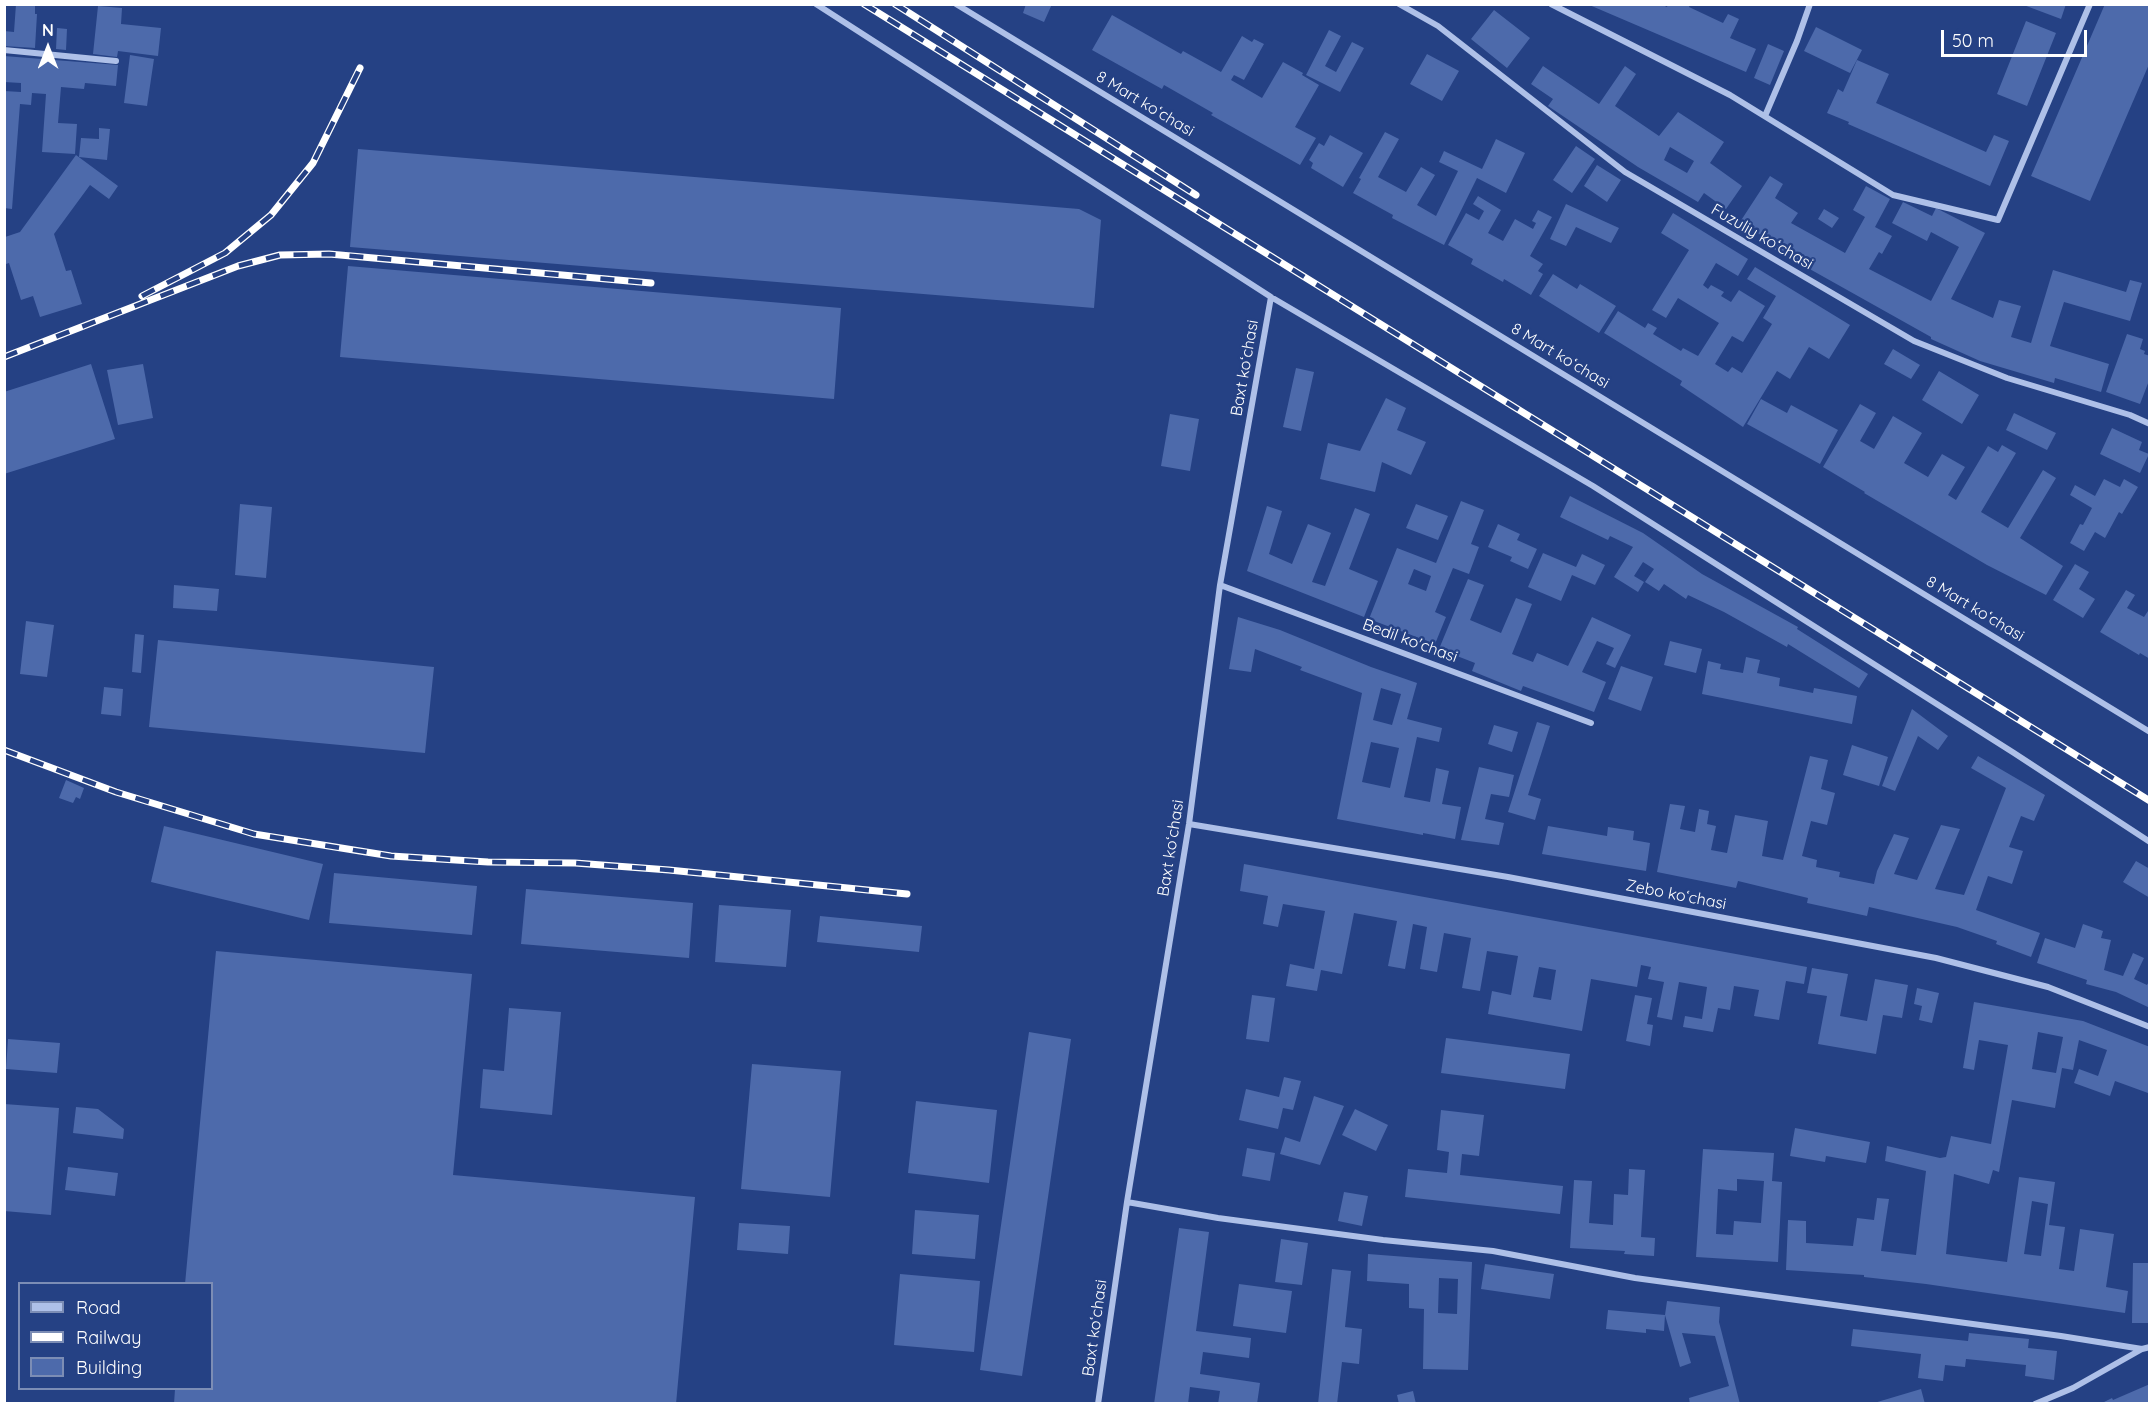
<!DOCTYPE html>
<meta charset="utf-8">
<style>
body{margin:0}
#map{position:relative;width:2154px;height:1408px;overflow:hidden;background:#254184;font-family:Quicksand,sans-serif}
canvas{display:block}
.frame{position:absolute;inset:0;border:6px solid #fff;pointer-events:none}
.legend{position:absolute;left:18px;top:1282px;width:195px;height:108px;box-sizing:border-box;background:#254184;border:2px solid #7c8db5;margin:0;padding:8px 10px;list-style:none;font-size:18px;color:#fff}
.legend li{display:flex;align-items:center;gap:12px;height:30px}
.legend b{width:30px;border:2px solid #7c8db5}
.north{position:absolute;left:18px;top:18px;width:60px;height:60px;-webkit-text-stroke:4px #254184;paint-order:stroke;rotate:0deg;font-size:16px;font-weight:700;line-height:24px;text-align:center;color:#fff}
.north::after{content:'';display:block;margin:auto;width:21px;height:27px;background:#fff;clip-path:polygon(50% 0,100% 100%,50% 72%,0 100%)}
.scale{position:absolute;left:1941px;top:30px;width:146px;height:27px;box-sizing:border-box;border:3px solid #fff;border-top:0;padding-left:8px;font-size:18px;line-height:21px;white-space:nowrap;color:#fff;-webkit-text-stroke:4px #254184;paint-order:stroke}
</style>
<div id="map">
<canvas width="2154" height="1408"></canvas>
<div class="frame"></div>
<ul class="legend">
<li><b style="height:8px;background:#aec0e8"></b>Road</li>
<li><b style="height:8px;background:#fff"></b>Railway</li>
<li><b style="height:16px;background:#4d6aab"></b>Building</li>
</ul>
<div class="north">N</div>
<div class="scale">50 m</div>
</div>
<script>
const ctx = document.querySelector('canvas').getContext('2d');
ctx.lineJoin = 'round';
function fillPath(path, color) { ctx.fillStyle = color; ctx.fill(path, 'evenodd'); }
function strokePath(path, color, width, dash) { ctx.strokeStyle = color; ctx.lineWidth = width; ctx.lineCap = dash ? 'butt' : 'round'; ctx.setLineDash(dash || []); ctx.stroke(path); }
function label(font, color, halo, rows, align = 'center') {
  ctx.font = font + ' Quicksand,sans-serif'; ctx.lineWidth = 5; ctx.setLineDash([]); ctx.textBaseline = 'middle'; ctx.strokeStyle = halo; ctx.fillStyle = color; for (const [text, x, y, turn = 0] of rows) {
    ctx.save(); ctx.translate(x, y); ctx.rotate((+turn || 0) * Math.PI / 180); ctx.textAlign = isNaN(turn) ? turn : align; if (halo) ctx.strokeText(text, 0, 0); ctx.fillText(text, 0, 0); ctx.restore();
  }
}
const building = new Path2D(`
 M16,4H35V14H37L35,48L4,46V31L14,32Z
 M1026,4H1052L1044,22L1023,13Z
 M1587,4H1660L1667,7L1668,4H1690L1689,7L1723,23L1728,14L1739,19L1730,38L1756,49L1746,72Z
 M2021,4H2066L2061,19Z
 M2105,4H2150V62L2090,201L2031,176Z
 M98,6L122,8L121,24L161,28L158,56L118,51L117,57L93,54Z
 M1494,10L1530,38L1507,68L1471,39Z
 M1112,15L1181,54L1183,51L1221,72L1242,36L1252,42L1254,39L1264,44L1244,80L1234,75L1231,80L1262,98L1283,62L1303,73L1302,75L1319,85L1295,127L1316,138L1300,165L1211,115L1213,113L1164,85L1162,89L1092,50Z
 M2026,21L2056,33L2027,106L1997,94Z
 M1816,27L1862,50L1850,73L1804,51Z
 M57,28L67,29L66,50L56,49Z
 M1329,30L1341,36L1325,66L1336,72L1352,42L1364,48L1340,92L1306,75Z
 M1768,44L1784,51L1770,85L1754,78Z
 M1427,54L1459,71L1442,101L1410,84Z
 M130,55L154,59L147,106L124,103Z
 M4,56L118,65L116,86L85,83L84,89L61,87L58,123L77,124L75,154L42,152L46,94L32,93L31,105L20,104L12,209L4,208V91L21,92V83L4,82Z
 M1857,60L1889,74L1876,103L1986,152L1994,135L2009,141L1990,186L1848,124L1849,122L1827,113L1838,89L1843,92Z
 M1543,66L1599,104L1625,66L1636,74L1615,106L1659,136L1678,112L1724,142L1710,163L1742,186L1726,209L1704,193L1698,202L1638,167L1548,106L1553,99L1531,84ZM1670,147L1694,161L1687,173L1664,160Z
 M99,128L110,129L107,160L79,157L81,138L99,139Z
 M1385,132L1399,139L1378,177L1406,192L1421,167L1435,175L1417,205L1436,216L1458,171L1439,162L1444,151L1482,169L1496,139L1525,153L1506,193L1477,178L1444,245L1392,218L1393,215L1353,193L1361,179L1359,178Z
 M1330,135L1363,153L1343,187L1311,168L1313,163L1309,160L1319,143L1324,146Z
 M1576,146L1595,159L1572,193L1553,180Z
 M358,149L1079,209L1101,220L1094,308L350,247Z
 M76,155L118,186L109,199L90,185L54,234L66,271L71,270L82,304L40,317L33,296L21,300L9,263L6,264L5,259V237L20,232Z
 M1597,165L1621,180L1607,202L1584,186Z
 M1770,176L1783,184L1775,198L1798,213L1791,223L1845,253L1865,217L1853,210L1866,186L1890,199L1875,227L1892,236L1882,254L1879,252L1869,269L1931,301L1959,247L1931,232L1927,241L1892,223L1903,202L1932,216L1936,208L1985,233L1951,299L1993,318L1999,300L2021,306L2011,337L2031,343L2053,270L2126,292L2130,280L2142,283L2130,321L2064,302L2050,346L2109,364L2101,392L2055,378L2054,383L1980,361L1931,339V337L1774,249L1777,245L1740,222Z
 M1478,196L1501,210L1488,233L1503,241L1515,219L1533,229L1536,223L1532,221L1538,210L1552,217L1530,256L1543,264L1538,271L1543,274L1531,295L1504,279L1503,282L1471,264L1473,259L1448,245L1466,213L1479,220L1484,211L1473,204Z
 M1566,204L1619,228L1611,243L1576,227L1566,246L1550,239Z
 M1824,209L1839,218L1832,228L1818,219Z
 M1673,213L1748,259L1738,276L1716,263L1703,285L1708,289L1711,285L1724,292L1721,296L1731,302L1739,290L1765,306L1743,342L1732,336L1715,364L1728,372L1732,367L1742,373L1772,324L1763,318L1776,296L1747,279L1755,267L1850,325L1829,359L1809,347L1790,379L1777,371L1743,427L1680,385L1682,381L1604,333L1618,311L1645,328L1648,323L1657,328L1653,334L1681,351L1683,348L1698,356L1719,323L1678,298L1666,318L1652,310L1689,250L1661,233Z
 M348,266L841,308L834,399L340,357Z
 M1553,274L1577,289L1580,284L1616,306L1599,333L1539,296Z
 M2127,334L2143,339L2140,349L2145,351L2144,354L2150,356V378L2140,404L2106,392Z
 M1893,349L1920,365L1911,379L1884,364Z
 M91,364L115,439L4,474V392Z
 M143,364L153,418L118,425L107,370Z
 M1296,368L1314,372L1301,431L1283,427Z
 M1939,371L1979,395L1962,424L1922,400Z
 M1386,398L1406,408L1397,430L1426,442L1411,475L1382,462L1375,492L1320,479L1328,443L1360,451Z
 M1761,399L1787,413L1791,405L1838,430L1820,464L1747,424Z
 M1860,404L1876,413L1860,441L1874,449L1893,416L1922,433L1904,463L1928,477L1942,454L1965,467L1948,495L1956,500L1988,446L1998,452L2002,445L2016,453L1981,512L2008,528L2043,470L2056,478L2020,538L2063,566L2046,595L1987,565L1864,493L1865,492L1823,467Z
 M2014,413L2056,433L2047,450L2006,430Z
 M1170,414L1199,419L1190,471L1161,466Z
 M2112,428L2142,442L2139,450L2149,454L2140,473L2100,454Z
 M2104,479L2120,487L2124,479L2138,487L2122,514L2119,512L2105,538L2095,532L2084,551L2070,543L2080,524L2083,525L2092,508L2070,495L2075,485L2095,496Z
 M1570,496L1643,533L1702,574L1798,627L1797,629L1868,674L1859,688L1788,644L1787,647L1724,612L1688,595L1686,599L1664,584L1659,591L1645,582L1654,569L1643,562L1634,576L1644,582L1638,592L1614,577L1633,547L1610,536L1608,540L1560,517Z
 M1461,501L1484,510L1471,544L1479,547L1469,574L1453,568L1435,612L1446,617L1435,644L1369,619L1397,548L1436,563ZM1414,569L1431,576L1426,591L1408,584Z
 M240,504L272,507L266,578L235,575Z
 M1416,504L1448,516L1438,540L1406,528Z
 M1267,506L1282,511L1269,554L1292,564L1308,524L1331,533L1312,582L1325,586L1355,508L1370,514L1349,569L1378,581L1364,617L1247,571Z
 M1498,524L1520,534L1517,540L1537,549L1528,569L1510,561L1512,557L1488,547Z
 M1543,553L1576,567L1582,554L1605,565L1595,585L1572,575L1561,601L1528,587Z
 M2075,564L2089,572L2079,589L2095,599L2083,618L2053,600Z
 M1468,579L1484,585L1470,620L1501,633L1516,598L1532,604L1512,654L1533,662L1537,653L1568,666L1592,617L1631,635L1615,668L1606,664L1614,648L1597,641L1582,672L1606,682L1594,712L1523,686L1521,691L1472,671L1475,663L1439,649Z
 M174,585L219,589L217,611L173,608Z
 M2126,590L2135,595L2127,608L2144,617L2150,608V659L2140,653L2139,655L2100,632Z
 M1238,617L1280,630L1371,667L1417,683L1407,719L1442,728L1439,742L1417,737L1404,797L1430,802L1436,768L1449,771L1442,804L1461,807L1455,839L1423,833V835L1337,819L1362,693L1300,670L1302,667L1255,649L1251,672L1229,669ZM1381,688L1401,694L1392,725L1373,720ZM1371,742L1399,748L1390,788L1362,782Z
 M26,621L54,625L47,677L20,674Z
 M135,634L144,635L141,673L132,672Z
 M158,640L434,667L425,753L149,727Z
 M1670,641L1702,649L1696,673L1664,665Z
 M1746,657L1760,660L1757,673L1780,678L1779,686L1813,693L1814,688L1857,696L1852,724L1702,694L1708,661L1721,664L1720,669L1743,673Z
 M1621,666L1653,677L1641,711L1608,699Z
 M104,687L123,689L121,716L101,714Z
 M1912,709L1948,736L1938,750L1918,736L1895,791L1882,786Z
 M1537,722L1550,726L1528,795L1541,799L1535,820L1508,812Z
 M1494,725L1518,732L1512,752L1488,744Z
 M1852,745L1888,757L1879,786L1843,775Z
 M1810,756L1828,760L1821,789L1835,793L1827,825L1811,821L1802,856L1817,860L1816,867L1840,872L1839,877L1874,884L1877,871L1894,834L1909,838L1894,874L1917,880L1941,825L1960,829L1935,889L1964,895L2006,788L1971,768L1978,756L2045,795L2034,821L2021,816L2009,847L2023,851L2012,884L1988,876L1976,910L2040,933L2031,957L1996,944L1997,941L1957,927L1869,907L1867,916L1807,903L1808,898L1738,881L1736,888L1657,872L1670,804L1685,806L1680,829L1695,832L1699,809L1709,811L1707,824L1716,826L1711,850L1727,853L1735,815L1768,821L1762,856L1783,860Z
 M1479,767L1514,775L1509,797L1491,794L1485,819L1504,823L1499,845L1461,840Z
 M66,780L84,788L80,799L76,797L73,803L59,798Z
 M164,826L323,864L309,920L151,882Z
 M1548,826L1607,836L1608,827L1634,831L1633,840L1650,843L1646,871L1542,854Z
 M2136,861L2150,869V898L2123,882Z
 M1244,864L1807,967L1804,984L1786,981L1779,1020L1754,1016L1759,990L1734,986L1730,1010L1718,1008L1713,1032L1683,1027L1685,1016L1702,1019L1707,987L1679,982L1672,1020L1657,1017L1664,982L1648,979L1651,967L1641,965L1637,987L1591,979L1582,1031L1488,1014L1492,991L1511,995L1518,956L1487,951L1480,991L1462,988L1471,938L1444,933L1437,972L1420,969L1427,927L1413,924L1405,969L1388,966L1397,921L1354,913L1342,974L1321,970L1317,991L1286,986L1290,964L1314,969L1325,911L1283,904L1278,927L1263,924L1268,896L1240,891ZM1539,967L1556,970L1551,1000L1533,997Z
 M334,873L477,886L472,935L329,923Z
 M526,889L693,903L689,958L521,944Z
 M719,905L791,910L786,967L715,962Z
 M820,916L922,926L919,952L817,942Z
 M2083,924L2103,931L2101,938L2111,940L2104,970L2123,976L2133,953L2144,958L2134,979L2147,985L2150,980V1008L2116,992L2086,984L2087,980L2037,963L2045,938L2075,948Z
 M216,951L472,974L453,1175L695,1197L676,1404H174L175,1389H212V1284H185Z
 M1812,968L1848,974L1840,1016L1867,1021L1875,979L1908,985L1902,1018L1883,1015L1876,1054L1818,1044L1827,996L1807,993Z
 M1917,988L1939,993L1932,1023L1919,1020L1922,1006L1914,1004Z
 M1252,995L1275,998L1269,1042L1246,1039Z
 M1635,995L1652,998L1647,1024L1653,1025L1650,1046L1626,1041Z
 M1974,1002L2083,1021L2150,1047L2148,1093L2115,1081L2110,1096L2074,1083L2079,1069L2098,1076L2107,1050L2079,1040L2073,1070L2062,1068L2055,1108L2012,1100L1999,1172L1993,1170L1989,1184L1954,1174L1946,1254L2007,1262L2019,1177L2055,1182L2049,1225L2065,1227L2059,1269L2074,1271L2080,1229L2114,1234L2106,1287L2128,1291L2125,1313L1926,1284L1864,1277V1275L1786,1270L1788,1220L1806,1221V1243L1853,1246L1857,1218L1874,1220L1877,1198L1889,1199L1881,1251L1916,1255L1926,1171L1885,1161L1887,1146L1940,1158L1946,1157L1951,1136L1991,1144L2008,1045L1979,1040L1974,1070L1963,1068ZM2038,1032L2063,1037L2056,1073L2032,1069ZM2032,1201L2048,1204L2041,1256L2024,1254Z
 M509,1008L561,1012L552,1115L480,1108L483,1069L504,1071Z
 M1029,1032L1071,1039L1022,1376L980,1370Z
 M1446,1038L1570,1054L1565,1089L1441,1073Z
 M8,1039L60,1043L57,1073L6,1069Z
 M752,1064L841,1071L830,1197L741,1189Z
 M1284,1077L1301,1081L1293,1110L1283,1108L1278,1129L1239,1120L1246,1089L1279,1097Z
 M1314,1096L1344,1106L1320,1165L1280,1154L1285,1137L1300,1142Z
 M916,1101L997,1110L989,1183L908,1173Z
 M4,1104L59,1108L51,1215L4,1211Z
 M76,1107L98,1109L124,1129L123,1139L73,1133Z
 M1355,1109L1388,1125L1376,1151L1342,1135Z
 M1441,1110L1484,1115L1479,1156L1462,1154L1460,1175L1563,1186L1560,1214L1405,1197L1408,1169L1447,1173L1449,1152L1437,1150Z
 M1795,1128L1870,1142L1866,1163L1826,1156L1825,1162L1790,1156Z
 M1247,1148L1275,1153L1270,1181L1242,1176Z
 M1703,1149L1774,1153L1772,1181L1782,1182L1778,1262L1696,1257ZM1737,1179L1764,1181L1761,1223L1734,1221L1733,1235L1716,1234L1718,1189L1737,1191Z
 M68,1167L118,1173L115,1196L65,1190Z
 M1629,1169L1645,1170L1641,1237L1655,1238L1654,1256L1624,1254L1625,1251L1570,1248L1574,1180L1592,1181L1589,1223L1613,1225L1614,1194L1628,1195Z
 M1344,1192L1368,1196L1362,1226L1338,1221Z
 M915,1210L979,1215L975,1259L912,1254Z
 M739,1223L790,1226L788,1254L737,1250Z
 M1179,1228L1209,1232L1196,1331L1251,1338L1249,1358L1203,1352L1200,1374L1260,1383L1257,1404H1218L1220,1391L1190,1387L1188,1404H1154Z
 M1281,1239L1308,1243L1302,1285L1275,1282Z
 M1368,1254L1472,1262L1468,1370L1423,1369L1424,1309L1409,1308V1284L1367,1281ZM1439,1278L1458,1279L1457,1314L1438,1313Z
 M2133,1263H2150V1323H2132Z
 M1485,1264L1554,1274L1550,1299L1481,1289Z
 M1332,1269L1351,1271L1345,1327L1362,1329L1359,1364L1342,1362L1337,1404H1318Z
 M900,1274L980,1281L974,1352L894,1345Z
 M1239,1284L1292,1291L1286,1333L1233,1326Z
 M1667,1301L1720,1307L1719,1322L1740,1404H1690L1689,1398L1729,1386L1715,1336L1682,1333L1691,1363L1680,1367L1665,1315Z
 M1608,1310L1665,1315L1664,1331L1646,1329V1333L1606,1329Z
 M1853,1329L1968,1341L1969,1333L2029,1339L2028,1348L2057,1351L2054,1380L2025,1376L2026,1365L1966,1359L1965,1367L1945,1365L1943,1381L1918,1378L1921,1354L1851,1346Z
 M2150,1384V1404H2100L2112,1398L2113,1400Z
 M1921,1389L1925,1404H1874V1403Z
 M1413,1391L1416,1404H1399L1397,1395Z`);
const minor = new Path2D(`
 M816,4L1271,297L1593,486L2014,753L2150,842
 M956,4L2150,732
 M1399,4L1438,26L1625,172L1914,341L2007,378L2130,415L2150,424
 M1551,4L1730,95L1893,195L1998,220L2090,4
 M4,50L116,61
 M1765,116L1797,41L1810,4
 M1220,585L1591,723
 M1189,824L1508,877L1936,958L2048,987L2150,1027
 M1127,1202L1218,1218L1383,1240L1493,1251L1635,1278L2061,1336L2142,1349
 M1098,1404L1127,1202L1189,824L1220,585L1271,297
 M2035,1404L2073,1388L2142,1349L2150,1347`);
const rail = new Path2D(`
 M864,4L2150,801
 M895,4L1196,195
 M142,296L225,253L271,215L313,163L360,68
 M4,357L238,266L280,255L329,254L651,283
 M4,750L116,792L254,834L391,856L488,862L575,863L669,870L907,894`);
const streetNames = [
 ["8 Mart koʻchasi",1145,104,31],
 ["Fuzuliy koʻchasi",1762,237,30],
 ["8 Mart koʻchasi",1560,356,31],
 ["Baxt koʻchasi",1245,368,-80],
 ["8 Mart koʻchasi",1975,609,31],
 ["Bedil ko'chasi",1410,641,20],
 ["Baxt koʻchasi",1171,848,-81],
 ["Zebo koʻchasi",1676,895,11],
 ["Baxt koʻchasi",1095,1328,-82]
];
fillPath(building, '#4d6aab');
strokePath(minor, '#aec0e8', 6);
strokePath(rail, '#fff', 7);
strokePath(rail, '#254184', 4.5, [14]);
label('16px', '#fff', '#254184', streetNames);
</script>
